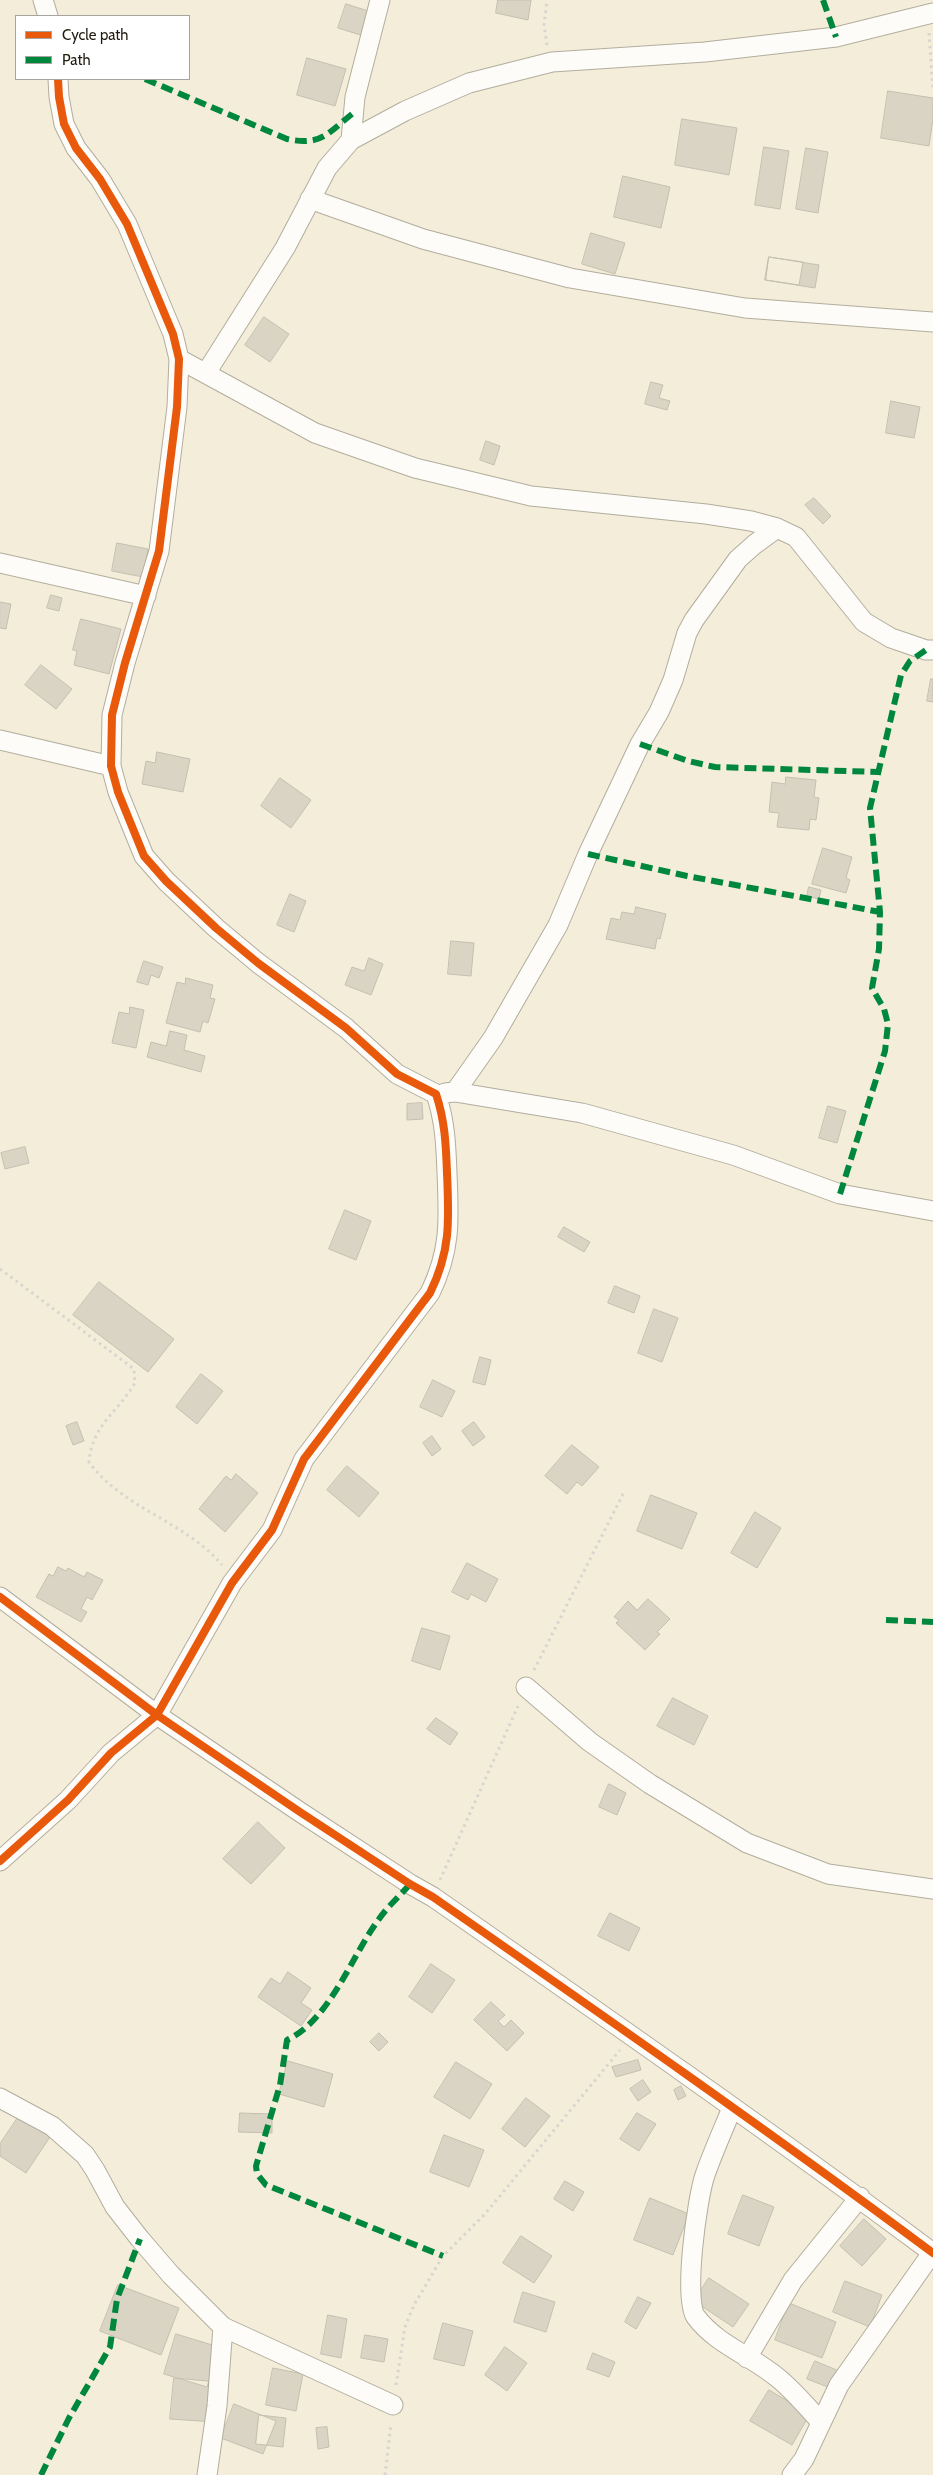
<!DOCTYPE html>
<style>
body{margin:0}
#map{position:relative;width:933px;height:2475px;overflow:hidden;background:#f4edd9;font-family:Cabin,sans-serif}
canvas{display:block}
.legend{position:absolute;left:15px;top:15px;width:175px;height:65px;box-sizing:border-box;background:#fff;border:1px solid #a6a49f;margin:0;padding:6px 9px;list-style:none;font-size:15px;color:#211c0f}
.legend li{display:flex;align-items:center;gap:10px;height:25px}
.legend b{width:25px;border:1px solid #a6a49f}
</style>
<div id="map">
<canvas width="933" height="2475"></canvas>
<ul class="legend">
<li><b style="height:6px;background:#e8590c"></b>Cycle path</li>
<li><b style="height:6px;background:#00873e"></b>Path</li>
</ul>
</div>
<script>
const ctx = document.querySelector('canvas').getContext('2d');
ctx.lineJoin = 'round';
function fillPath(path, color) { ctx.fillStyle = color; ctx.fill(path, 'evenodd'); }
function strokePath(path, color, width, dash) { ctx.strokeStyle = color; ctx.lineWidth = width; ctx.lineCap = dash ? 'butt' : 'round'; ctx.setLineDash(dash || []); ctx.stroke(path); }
const building = new Path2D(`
 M498,0H531L528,20L496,13Z
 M346,4L378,14L370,38L338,28Z
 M307,58L346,69L335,106L297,95Z
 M888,91L933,98V119L929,146L881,138Z
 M682,119L737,128L729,175L675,165Z
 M764,147L789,151L780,209L755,205Z
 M806,148L828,152L818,213L796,209Z
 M623,176L670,187L661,228L614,217Z
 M591,233L625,243L615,274L582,264Z
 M769,257L819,265L815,288L765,280Z
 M769,257L803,262L799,285L766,280Z
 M264,317L289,334L270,362L245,345Z
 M651,382L663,385L659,398L670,401L667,410L645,404Z
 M891,401L920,407L914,438L886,433Z
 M486,441L500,446L494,465L480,460Z
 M814,498L831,516L823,524L805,505Z
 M117,543L148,549L143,577L112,571Z
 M51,595L62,598L59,611L47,608Z
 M0,602L11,604L6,629L0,628Z
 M81,619L121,629L109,674L74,665L77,651L73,650Z
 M41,665L72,689L56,709L25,685Z
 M931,679H933V702L927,701Z
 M157,752L190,759L183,792L142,784L146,761L155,763Z
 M786,777L816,780L814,797L819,798L816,820L810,819L809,830L777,827L779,813L769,812L772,782L785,784Z
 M280,778L311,800L291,828L261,806Z
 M823,848L852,857L846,878L850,880L846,893L812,884Z
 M809,887L821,890L819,899L807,896Z
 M290,894L306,901L294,932L277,925Z
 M636,907L666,914L660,939L657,938L655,949L606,939L611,918L620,920L622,912L634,914Z
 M451,941L474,943L471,976L448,974Z
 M369,958L383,964L371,995L345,985L352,967L364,971Z
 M144,961L163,967L159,978L151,975L148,985L137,982Z
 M186,978L213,985L210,998L215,999L208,1023L203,1021L200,1032L166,1023L177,982L185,984Z
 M130,1007L144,1010L136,1048L112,1043L119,1012L129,1014Z
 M170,1031L187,1035L184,1050L205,1056L201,1072L147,1057L151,1042L166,1046Z
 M422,1103L423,1119L407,1120V1104Z
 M828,1106L846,1111L837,1143L819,1138Z
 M25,1147L29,1163L5,1169L1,1153Z
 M345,1210L371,1221L356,1260L329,1249Z
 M564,1227L590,1242L584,1252L558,1237Z
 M99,1282L174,1339L148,1372L73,1315Z
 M615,1286L640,1296L634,1313L608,1303Z
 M654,1309L678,1318L662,1362L638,1353Z
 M480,1357L491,1360L485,1385L473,1382Z
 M201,1374L223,1391L197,1424L176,1407Z
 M433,1380L455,1391L442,1417L420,1407Z
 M77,1422L84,1441L73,1445L66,1426Z
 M474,1422L485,1437L473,1446L462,1431Z
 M432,1436L441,1449L432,1456L423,1443Z
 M572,1445L599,1467L582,1486L577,1482L567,1494L545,1476Z
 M347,1466L379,1493L359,1517L327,1490Z
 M236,1474L258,1493L225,1532L199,1509L226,1476L231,1480Z
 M651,1495L697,1513L682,1549L637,1531Z
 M755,1512L781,1528L757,1568L731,1553Z
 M467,1563L498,1579L486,1602L471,1594L468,1600L452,1592Z
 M58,1567L66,1571L68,1568L84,1577L87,1572L103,1580L92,1600L87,1597L81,1609L87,1612L81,1622L36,1597L49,1574L53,1576Z
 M648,1599L670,1619L657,1632L660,1634L645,1650L616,1623L619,1620L614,1617L628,1601L637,1610Z
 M422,1628L450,1636L440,1670L412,1661Z
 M673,1698L708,1716L694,1745L657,1726Z
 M436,1718L458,1733L450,1745L427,1729Z
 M609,1784L626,1793L617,1815L599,1807Z
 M258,1822L285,1848L251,1884L223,1859Z
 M610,1913L640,1928L629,1951L598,1936Z
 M431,1964L455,1980L432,2013L409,1997Z
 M288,1972L311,1988L301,2003L312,2010L301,2026L258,1997L271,1978L280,1984Z
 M491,2002L505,2015L498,2021L504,2027L511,2020L524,2033L507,2051L474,2020Z
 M379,2033L388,2042L379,2051L370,2042Z
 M638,2060L641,2070L616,2077L612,2067Z
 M288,2061L333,2074L324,2107L279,2094Z
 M456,2062L492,2084L470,2119L434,2097Z
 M643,2080L651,2092L638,2101L630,2089Z
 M681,2086L686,2096L678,2100L674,2090Z
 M526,2098L550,2116L525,2147L502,2129Z
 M240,2113L272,2114V2133L239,2132Z
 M637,2113L656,2124L639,2151L620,2139Z
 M19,2116L50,2137L26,2173L0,2156V2144Z
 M444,2135L484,2150L469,2187L430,2172Z
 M565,2181L584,2192L573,2211L554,2199Z
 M743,2195L774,2207L759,2246L728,2234Z
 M650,2198L689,2214L673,2255L634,2240Z
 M864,2219L886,2239L862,2266L840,2246Z
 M521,2236L552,2256L534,2283L503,2263Z
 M709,2278L749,2304L733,2327L694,2301Z
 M845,2281L882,2295L870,2327L833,2312Z
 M118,2285L179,2308L161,2355L100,2331Z
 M523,2292L555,2302L546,2332L514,2322Z
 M638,2297L651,2303L636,2329L625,2322Z
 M789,2303L836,2322L822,2358L775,2340Z
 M328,2315L347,2319L341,2358L321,2354Z
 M443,2323L473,2331L464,2366L434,2359Z
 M176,2334L219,2347L207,2387L164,2374Z
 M365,2335L388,2339L384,2362L361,2358Z
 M505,2347L527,2363L507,2391L485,2375Z
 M593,2353L615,2362L609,2377L587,2369Z
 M815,2361L839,2371L833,2389L807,2379Z
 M273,2368L303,2374L296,2411L266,2405Z
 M174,2378L218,2382L215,2422L170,2419Z
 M769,2390L810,2414L792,2445L750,2421Z
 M234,2404L276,2421L263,2454L221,2438Z
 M259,2415L286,2418L283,2447L256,2444Z
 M327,2427L329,2447L318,2449L316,2428Z`);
const path = new Path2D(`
 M929,33L933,90
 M547,45L544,25L547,0
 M0,1269L134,1369L135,1383C118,1412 92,1425 89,1462C123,1509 185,1521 222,1565
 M534,1670L624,1492
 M440,1880L518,1706
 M396,2385L405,2327L414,2305L443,2256L485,2214L620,2050
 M385,2475L391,2424`);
const street = new Path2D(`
 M43,0L48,16
 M351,140L355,97L380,0
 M310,199L423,239L570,278L745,308L933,322
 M179,359L315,433L415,468L531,496L706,514L751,521L777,528L796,537L864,622L891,638L926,650H933
 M206,373L285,248L327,168L351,140L405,111L469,83L552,62L705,52L836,37L933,13
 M0,563L146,596
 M0,740L111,766
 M455,1092L493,1038L558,925L588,854L640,744L659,712L673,680L687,633L694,620L738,559L755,544L777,528
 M445,1093L455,1092L582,1113L733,1155L840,1194L933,1211
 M0,1597L157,1715L300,1812L410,1884L433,1897C601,2014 769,2131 933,2253
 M526,1687L590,1742L650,1784L747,1843L828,1874L933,1889
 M0,1861L68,1800L111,1753L157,1715L232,1583L272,1530L304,1459L430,1293C451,1250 449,1220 447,1173C446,1145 445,1121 436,1094L397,1074L346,1028L258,963L216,928L166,881L144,856L118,792L111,766L112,715L125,663L159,551L177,407L179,359L173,334L127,224L100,179L76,148L64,124L59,97L58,79
 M0,2098L52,2126L85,2155L95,2170L115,2207L140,2239L171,2275L223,2327L393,2405
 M732,2108C723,2130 713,2152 705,2175C697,2198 683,2300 696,2317C717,2345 752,2356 778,2378C794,2391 807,2407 821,2422
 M747,2358L793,2280L860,2197
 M207,2475L217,2406L223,2327
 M792,2475L804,2459L839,2385L932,2253`);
const quiet = new Path2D(`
 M823,0L836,37
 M145,79L287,139C321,146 327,134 352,114
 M640,744L688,761L715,767L878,772
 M588,854L687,876L880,912
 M840,1194L885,1051L888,1024L884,1009L872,988L879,949L880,912L870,808L901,675L910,661L926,650
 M886,1620L933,1622
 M410,1884C400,1896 388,1906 379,1919C352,1955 330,2020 287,2040L280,2085L256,2166L257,2174L266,2185L443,2256
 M41,2475L69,2418L110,2347L117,2299L140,2239`);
const cycleway = new Path2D(`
 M0,1597L157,1715L300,1812L410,1884L433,1897C601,2014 769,2131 933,2253
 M0,1861L68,1800L111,1753L157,1715L232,1583L272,1530L304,1459L430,1293C451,1250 449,1220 447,1173C446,1145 445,1121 436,1094L397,1074L346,1028L258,963L216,928L166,881L144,856L118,792L111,766L112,715L125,663L159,551L177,407L179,359L173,334L127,224L100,179L76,148L64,124L59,97L58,79`);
fillPath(building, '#d9d4c4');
strokePath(building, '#c4bfb0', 1);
strokePath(street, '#b2ad9d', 21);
strokePath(path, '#d7d5d0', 3, [2.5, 4]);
strokePath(street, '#fdfcf9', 19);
strokePath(quiet, '#00873e', 6, [12, 6]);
strokePath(cycleway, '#e8590c', 8);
</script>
